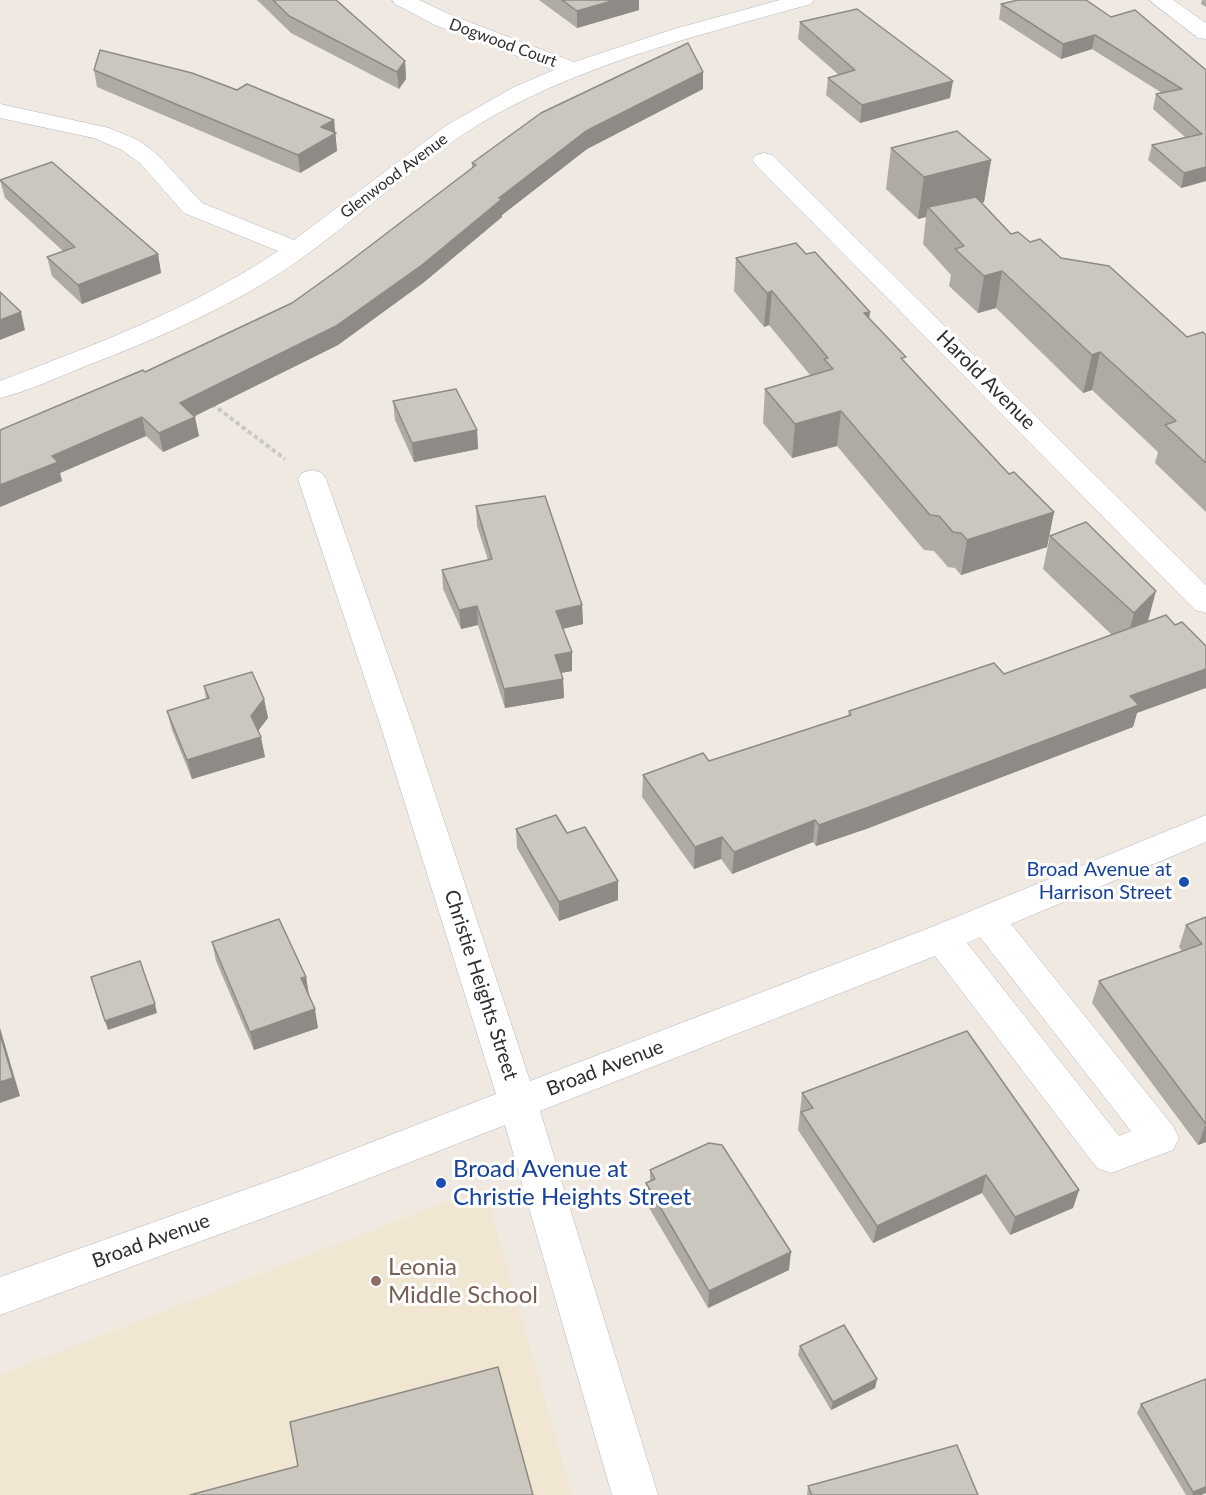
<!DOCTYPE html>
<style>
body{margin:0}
canvas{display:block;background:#efe9e1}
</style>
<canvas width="1206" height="1495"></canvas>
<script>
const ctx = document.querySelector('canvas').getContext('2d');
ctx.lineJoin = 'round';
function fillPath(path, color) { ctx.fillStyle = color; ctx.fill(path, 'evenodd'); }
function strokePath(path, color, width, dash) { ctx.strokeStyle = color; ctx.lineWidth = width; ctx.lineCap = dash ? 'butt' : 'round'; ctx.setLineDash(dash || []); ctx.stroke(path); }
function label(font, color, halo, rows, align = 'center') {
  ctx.font = font + ' Lato,sans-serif'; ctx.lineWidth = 6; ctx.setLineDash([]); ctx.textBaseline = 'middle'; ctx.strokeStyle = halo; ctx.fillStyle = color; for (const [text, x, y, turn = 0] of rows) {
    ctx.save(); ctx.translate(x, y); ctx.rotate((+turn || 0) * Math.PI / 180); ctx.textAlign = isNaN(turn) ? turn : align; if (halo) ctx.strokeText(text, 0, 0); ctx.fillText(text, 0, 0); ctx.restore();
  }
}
const education = new Path2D(`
 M484,1187L572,1495H0V1375Z`);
const path = new Path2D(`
 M212,404L285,459`);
const minor = new Path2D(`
 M392,0H419L451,15L574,62L674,29L780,0H814L811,4C703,34 592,61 493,116C424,155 366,212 302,258C236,305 161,337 86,366C58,377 29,391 0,398V381C96,344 192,309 278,251L184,213L140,163L122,150L94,138L0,118V104L109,128L138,140L156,153L202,203L294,240L447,125L514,87L554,70L435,25L395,4Z
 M1149,0H1173L1206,23V39L1198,38Z
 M764,153L772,155L1206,585V613L1195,610L756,165L752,160L756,155Z
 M312,470L322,473L326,479L413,727L530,1081L929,928L1206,815V842L1011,924L1173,1126L1179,1138L1173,1150L1111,1173L1097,1168L935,956L540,1111L658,1495H612L505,1125L326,1195L0,1315V1277L300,1170L496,1094L381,727L298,479L302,473ZM980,937L1131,1131L1119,1136L967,943Z`);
const wall = new Path2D(`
 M257,0H336L405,61L406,79L399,89L291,33Z
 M539,0H639V10L577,28Z
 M1202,0H1206V7L1201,4Z
 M1001,4L1111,17L1206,70V181L1181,188L1148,160L1152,145L1185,137L1153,109L1156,94L1162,93L1092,49L1061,59L999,19Z
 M800,22L950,98L860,123L826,95L828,78L839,75L798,39Z
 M94,70L237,90L334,120L337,151L300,173L97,87Z
 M703,89L587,149L502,215V217L423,283L338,345L194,416L199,436L163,452L146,436L60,473L62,481L0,507L145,372L292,303L345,265L472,169V163Z
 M891,148L991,160L984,202L981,203L1011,234L1061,258L1187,337L1206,335V512L1155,463L1158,452L1092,390L1083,393L996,308L978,313L949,286L951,275L923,244L926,217L918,219L886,189Z
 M0,180L158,254L161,273L82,304L52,276L47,257L63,251L5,198Z
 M736,258L869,318L905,363L1009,474L1054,512L1047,547L961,575L955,568L948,567L934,551L924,550L837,446L792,458L763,423L765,389L810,375L769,325L764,327L734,291Z
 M393,401L477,430L478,449L414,462L395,420Z
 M476,506L582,605L583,624L563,629L572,671L561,673L563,679L564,698L505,708L478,625L461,629L443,589L442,570L488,560L477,526Z
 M1050,536L1148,622L1137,713L1133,727L866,829L816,846L813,842L732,874L721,859L694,869L642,797L643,775L709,761L848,716L849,711L1004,674L1112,635L1043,569Z
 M204,686L264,699L268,718L258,730L265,757L192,779L172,730L167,711L206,699Z
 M516,829L567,833L618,881V900L559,921L517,848Z
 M1206,917V1142L1198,1145L1092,1003L1099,981L1182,951L1179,947L1186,925Z
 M212,942L306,977L309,995L318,1028L254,1050L216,961Z
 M802,1093L1079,1190L1073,1208L1010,1235L982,1193L873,1243L798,1130Z
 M650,1170L789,1270L708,1308L645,1201L646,1183L650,1181Z
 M800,1346L877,1379L875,1388L831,1410L798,1355Z
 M1141,1404L1206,1493L1201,1495H1186L1137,1413Z
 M808,1486L978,1495H807Z`);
const shadedWall = new Path2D(`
 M615,0H639V10L577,28V11Z
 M1095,35L1092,49L1061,59L1063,44Z
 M405,61L406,79L399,89L397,72Z
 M703,72V89L587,149L502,215V217L423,283L338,345L183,422L180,403L499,198L586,131Z
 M953,81L950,98L860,123L862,105Z
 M334,120L337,151L300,173L298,155L321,127Z
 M991,160L984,202L935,215L928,207L926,217L918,219L924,177Z
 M1206,167V181L1181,188L1184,173Z
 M158,254L161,273L82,304L78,285Z
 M1002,271L996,308L978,313L984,276Z
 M772,291L769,325L764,327L767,293Z
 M21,312L25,330L0,340V320Z
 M870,312L866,346L864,313Z
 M1100,352L1092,390L1083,393L1092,355Z
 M841,411L837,446L792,458L795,424Z
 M142,417L146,436L60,473L62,481L0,507V485L52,456Z
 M195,417L199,436L163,452L159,433Z
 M477,430L478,449L414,462L412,443Z
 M1054,512L1047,547L961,575L967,540Z
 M1156,591L1147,625L1125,647L1134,613Z
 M582,605L583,624L557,630L556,611Z
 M477,606L478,625L461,629L459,610Z
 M572,652V671L555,674V655Z
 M1206,669V688L1137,713L1133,727L866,829L816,846L819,825L1130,696Z
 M563,679L564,698L505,708L504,689Z
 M264,699L268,718L255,735L251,716Z
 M261,737L265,757L192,779L187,760Z
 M815,820L813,842L732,874L734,852Z
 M722,837L721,859L694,869L695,847Z
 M618,881V900L559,921V902Z
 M306,977L309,996L301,978Z
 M155,1004L157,1013L108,1030L105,1021Z
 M315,1009L318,1028L254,1050L250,1032Z
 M0,1028L20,1096L0,1103Z
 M1206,1124V1142L1198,1145Z
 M986,1175L982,1193L873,1243L877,1226Z
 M1079,1190L1073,1208L1010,1235L1015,1217Z
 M791,1252L789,1270L708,1308L709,1291Z
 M877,1379L875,1388L831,1410L833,1402Z
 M1206,1487V1493L1201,1495H1192L1193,1492Z`);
const building = new Path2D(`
 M273,0H336L405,61L397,72L289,16Z
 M562,0H615L577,11Z
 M1018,0H1086L1111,17L1135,10L1206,70V167L1184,173L1152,145L1202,134L1156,94L1182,89L1095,35L1063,44L1001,4Z
 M857,9L953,81L862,105L828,78L855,70L800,22Z
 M688,43L703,72L586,131L499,198L502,199L422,265L336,326L180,403L195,417L159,433L142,417L52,456L58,462L0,485V430L143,370L145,372L292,303L345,265L476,165L472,163L541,113Z
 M100,50L192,73L237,90L247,84L334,120L321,127L336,133L298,155L94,70Z
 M957,131L991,160L924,177L891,148Z
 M52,162L158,254L78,285L47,257L75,247L0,180Z
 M976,197L1011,234L1018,232L1030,242L1040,239L1061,258L1109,266L1187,337L1203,332L1206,335V463L1165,425L1176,421L1100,352L1092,355L1002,271L984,276L955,249L964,246L928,207Z
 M796,243L806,254L815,252L870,312L864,313L906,357L901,358L1009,474L1014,472L1054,512L967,540L961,533L953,532L939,516L930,515L841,411L795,424L765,389L833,369L824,359L828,358L772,291L767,293L736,258Z
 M0,292L21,312L0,320Z
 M456,389L477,430L412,443L393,401Z
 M545,496L582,605L556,611L572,652L555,655L563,679L504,689L477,606L459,610L442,570L492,559L476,506Z
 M1086,522L1156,591L1134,613L1050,536Z
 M1166,615L1175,625L1182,622L1206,646V669L1130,696L1139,705L869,807L819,825L815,820L734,852L722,837L695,847L643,775L703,753L709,761L851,715L849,711L994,663L1004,674Z
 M252,672L264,699L251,716L261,737L187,760L167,711L209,698L204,686Z
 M556,815L567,833L585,827L618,881L559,902L516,829Z
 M1206,917V1124L1099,981L1202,944L1186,925Z
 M279,919L306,977L301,978L315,1009L250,1032L212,942Z
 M140,961L155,1004L105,1021L91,977Z
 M967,1031L1079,1190L1015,1217L986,1175L877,1226L801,1112L813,1108L802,1093Z
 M0,1034L13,1078L0,1082Z
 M709,1143L722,1145L791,1252L709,1291L646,1183L655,1179L650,1170Z
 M844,1325L877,1379L833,1402L800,1346Z
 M498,1367L533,1495H190L298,1466L290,1422Z
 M1206,1379V1487L1193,1492L1141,1404Z
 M957,1445L978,1495H812L808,1486Z`);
const markers = [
 [1184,882,6,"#1a4fb4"],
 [441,1183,6,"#1a4fb4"],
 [376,1281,6,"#8d6e63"]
];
const farStreetnames = [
 ["Dogwood Court",503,43,20],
 ["Glenwood Avenue",394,176,-37]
];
const streetNames = [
 ["Harold Avenue",986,380,45],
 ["Christie Heights Street",481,985,72],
 ["Broad Avenue",605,1068,-21],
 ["Broad Avenue",151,1241,-20]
];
const transitNames = [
 ["Broad Avenue at",1172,870],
 ["Harrison Street",1172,893]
];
const nearTransitnames = [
 ["Broad Avenue at",453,1169],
 ["Christie Heights Street",453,1197]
];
const nearEducationnames = [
 ["Leonia",388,1267],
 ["Middle School",388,1295]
];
fillPath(education, '#f0e6d1');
strokePath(minor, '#b4b7c1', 1);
strokePath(path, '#c9c9c9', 4, [4.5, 3]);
fillPath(minor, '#fff');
fillPath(wall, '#afaba4');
fillPath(shadedWall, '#8e8b86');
fillPath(building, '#cbc7bf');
strokePath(building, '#8e8b86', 1.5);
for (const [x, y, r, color] of markers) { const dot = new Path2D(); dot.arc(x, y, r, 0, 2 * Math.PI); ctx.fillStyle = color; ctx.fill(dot); strokePath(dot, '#fff', 2); }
label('16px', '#2e2e2e', '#fff', farStreetnames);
label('20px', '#2e2e2e', '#fff', streetNames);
label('20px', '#164399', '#fff', transitNames, 'right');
label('24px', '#164399', '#fff', nearTransitnames, 'left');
label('24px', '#785e54', '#fff', nearEducationnames, 'left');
</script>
